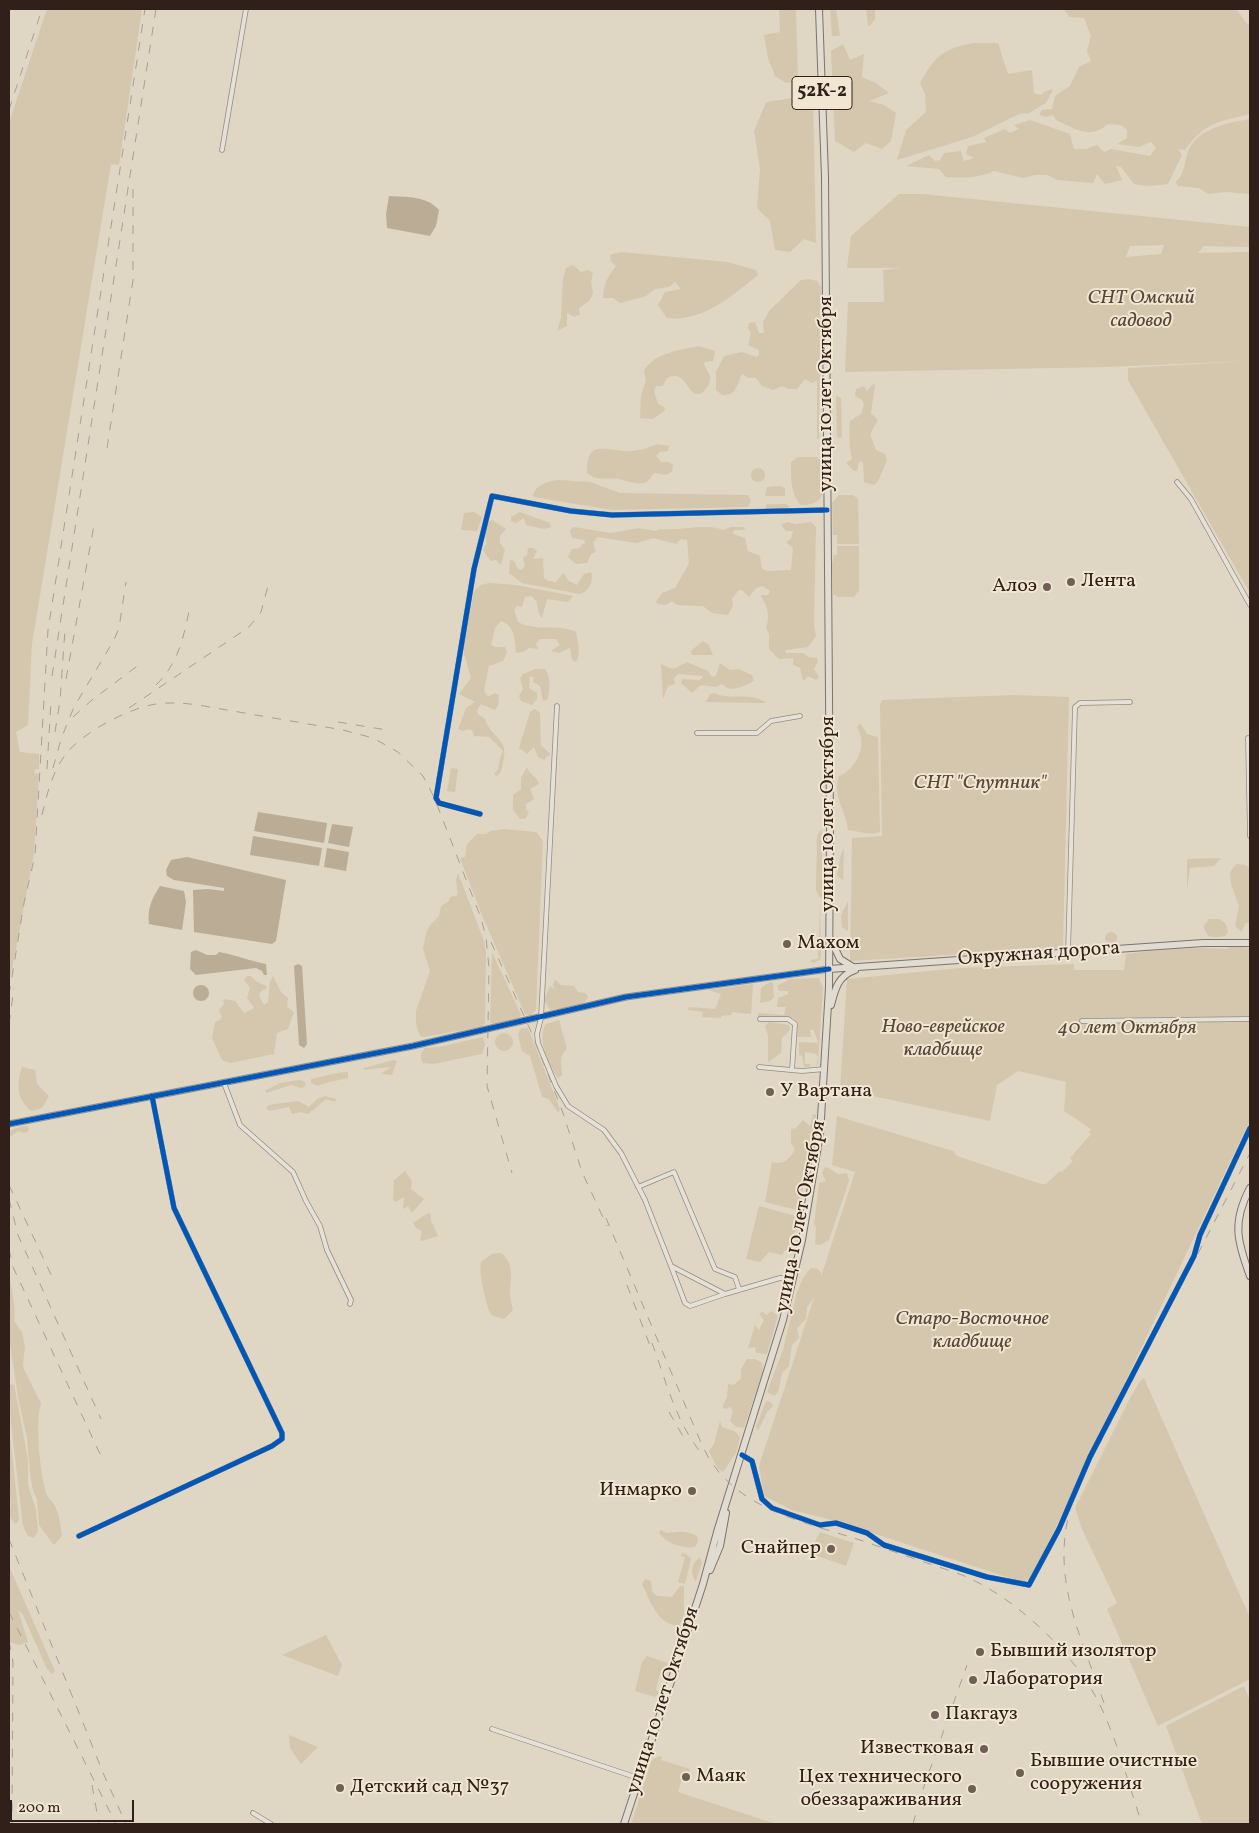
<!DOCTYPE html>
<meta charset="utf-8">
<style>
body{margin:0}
#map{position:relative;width:1259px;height:1833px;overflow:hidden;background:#dfd6c3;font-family:Vollkorn,serif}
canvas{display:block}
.frame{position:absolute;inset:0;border:10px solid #312019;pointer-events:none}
.scale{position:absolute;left:10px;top:1800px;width:124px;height:22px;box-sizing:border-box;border:2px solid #312019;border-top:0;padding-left:6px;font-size:15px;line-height:18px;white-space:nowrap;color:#312019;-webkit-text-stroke:4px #f1e6d1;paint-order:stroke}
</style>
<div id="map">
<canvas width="1259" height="1833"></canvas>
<div class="frame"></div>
<div class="scale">200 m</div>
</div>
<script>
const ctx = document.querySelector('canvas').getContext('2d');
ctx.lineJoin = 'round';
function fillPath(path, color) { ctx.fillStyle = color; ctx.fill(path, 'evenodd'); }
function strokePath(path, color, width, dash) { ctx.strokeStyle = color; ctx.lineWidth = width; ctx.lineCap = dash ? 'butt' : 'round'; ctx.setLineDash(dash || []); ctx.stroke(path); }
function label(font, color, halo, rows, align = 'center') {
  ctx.font = font + ' Vollkorn,serif'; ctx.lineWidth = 4; ctx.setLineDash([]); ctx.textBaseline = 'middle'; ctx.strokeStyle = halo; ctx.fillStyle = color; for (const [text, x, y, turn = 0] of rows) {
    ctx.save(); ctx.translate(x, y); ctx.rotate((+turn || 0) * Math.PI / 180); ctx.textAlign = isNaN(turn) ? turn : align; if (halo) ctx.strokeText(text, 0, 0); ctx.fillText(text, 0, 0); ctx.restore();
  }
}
const green = new Path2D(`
 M47,9H142L119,165L111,164L32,644L28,725L16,732L20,752L39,754V769H35L34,773L39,774L34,853L9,985V123Z
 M779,9H796L798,81L786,83L775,76L768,58L764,35L780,32Z
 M830,9H836L840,36H832Z
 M866,9H875V19L870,26L868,25Z
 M1064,9H1236L1248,25L1250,23V114C1218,122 1205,122 1185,150L1178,149L1182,155L1168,184L1149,186L1134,184L1121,167L1116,166L1122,180L1105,184L1097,174L1093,183L1057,180L1048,175H1035L1023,178L994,171C978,178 963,178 946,177L939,169L906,166L929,155L935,161L940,160L944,153L961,151L964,161L974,158L966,154L968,146L986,142L984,138L1005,129L1010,133L1019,129L1014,125L1030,120L1070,134L1074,149H1086L1097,145L1104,152L1111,149L1150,156L1156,148L1151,142L1139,147L1117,144L1127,138V130L1121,125L1108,124C1089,140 1076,129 1056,120L1053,115L1046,117L1039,115L1042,110L1052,109L1055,96L1070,86L1079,67L1091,61L1087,51L1091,36L1084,18L1069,17Z
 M973,43H998L1008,74L1032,70L1034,93L1041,95L1044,92L1053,89L1046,103L1029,113L1019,114L972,137L897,160L906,130L926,112L925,94L920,83C935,56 943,49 973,43Z
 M843,44L850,60L864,54L862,77L876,83L889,93L869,101L884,105L896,113L891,141L882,149L866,143L854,152L835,141L831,51Z
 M799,97H813L816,243L804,239L790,252L775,250L770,221L757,208L760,169L754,131L766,102Z
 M1250,119V194L1226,192L1208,194L1199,188L1178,186L1176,182C1186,172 1184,161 1189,149C1201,127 1228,123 1250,119Z
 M899,194H923L1250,227V247L1204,246L1198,253L1250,252V593L1128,380V368L1248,361L1107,367L845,372L848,302H884L883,270L901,268H847L851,236ZM1164,245L1161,254L1126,257L1130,246Z
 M621,252L727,262L756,270L758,275C732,296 703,322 667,318L658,305L665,292L681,289L675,282L669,287L655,289L646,296L620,303L613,298H603C603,285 608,276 616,266L611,261L610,255Z
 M573,265L581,272L588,270L593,273L591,282L593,294L589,301L579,308L580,314L574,317L567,313V326L557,331L561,318L563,278L566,268Z
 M809,279L817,281L821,287L819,439H817V380L812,383L805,379L797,389H789L782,386L773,390L762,386L756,378H749L742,374C736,385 737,396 722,395L716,390V372L724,356L742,352L756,357L759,355V350L748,345L751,333L748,329L749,323L755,322L759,333H764L763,322L769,311L801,280Z
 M698,346L715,351L713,361L705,362L704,364L710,376C710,382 709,387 704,391C691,402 688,380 679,377C675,375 671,376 667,378L663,386H656L654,391L658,404L665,408L664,411L653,419L640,418L641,395L646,381L644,370C657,352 678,351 698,346Z
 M873,384L875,385L871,413L878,420C869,437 869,430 876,450L885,454L887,460L878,481L874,485L864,482L863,462H859L857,471H854L846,463L852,459C849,449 849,432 850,421L861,414L864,405L862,400L855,396L856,389L864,386L867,391Z
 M836,396L841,398L842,436L840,438L837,437Z
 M658,444L669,446L668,451L660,452L656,456L661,462H669L673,465L672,471L667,475L654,473C651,477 649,482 643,483C634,484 627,481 619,479C607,477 599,482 587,473C586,437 606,452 631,451C639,451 650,447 658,444Z
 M798,457H817L823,463C825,484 828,506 801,505C790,494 791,476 791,462Z
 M751 475a7 7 0 1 1 14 0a7 7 0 1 1-14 0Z
 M559,480L590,482L620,493L748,495L751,501L748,507L612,510L533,497C534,485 548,481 559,480Z
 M780,486L785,488V496H765L767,487Z
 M839,495H853L858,499L859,544H837V535H833L832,503Z
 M766,504H786L789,506L787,510H766Z
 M474,512L482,517L477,531L461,530L464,513Z
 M520,512L550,523L551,527L544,529L526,525L524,518L516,523L511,521V517Z
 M492,520L506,529L500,536V543L505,549L501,565L496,560L491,561L483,550L487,542C484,534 483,523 492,520Z
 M787,522L795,524L811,522L816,527L814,625L816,636L808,647L786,650L785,653H803L808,657L817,658L818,662L814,669L819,677L816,680L808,676L803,681L800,668L793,665V658L779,659L769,649V634L766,628C770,617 768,605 761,597V595H768L770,591L763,586L756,588L749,597L742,590L738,591L732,599L733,606L728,615L712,613L703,606L677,605L672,601L666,605L657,604L656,602L662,593L675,588L686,569L689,563L687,540L681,539L676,544L653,538L636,543L597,537L593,543L596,552L591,554L587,563L576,564L568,557L572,549L580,548L582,544L586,543L584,540L572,538L570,530L574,527L611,533L639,528L655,531L661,529C680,531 707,523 723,530L731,527H744L745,530H734L733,534L745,538L748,551L760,556L762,569L768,571L791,570L793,548L786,542L791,539L793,531H786L781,525Z
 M837,546H859V590L854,597H838L833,594L832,564L834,555H837Z
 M528,548H533L537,551L533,559L543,558L544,578L548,581L556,582L563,573L569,581L577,585L584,574L591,572C594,580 589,592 580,594L522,583L509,573L510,560L514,561L518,569L522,570L525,566L523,557L527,556Z
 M489,583L516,585L573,596L568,602L547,599L542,618C535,611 541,602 531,596L525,597L522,607L517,606L514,610L518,622C536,632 557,623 576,632C578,642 581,654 576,662L572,660L570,648L559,653L551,651L560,645L556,639H540L536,644L538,649L529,648L523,652L516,653C515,641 515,625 501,621L495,628L491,645L495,647H505L507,653L503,661L489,666L484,691L488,697L495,693L499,695L498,706L495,710L481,704L477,710L478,714L485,719C490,737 510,739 503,762C502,768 502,772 497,776L494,774C501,768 498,759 503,751C499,746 493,741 489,737L474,736L473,731L469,729L463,731L458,729L466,708L475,702L459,694L471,678L463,650L474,591L481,585Z
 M703,641L709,645L713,655H692L691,651Z
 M687,662L708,671L712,677L716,676L720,663L730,670L739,669L752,675L754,681C743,686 732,694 722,684L716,687L701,685L692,693L681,683L682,679L699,680L703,678L702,676L678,674L674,678L675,684L668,686L663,699L661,664C675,670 672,670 687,662Z
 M535,669H545C551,676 550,691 547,700L543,701L540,686L533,682L534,678L530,676L529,688L537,693V699L532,705L521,701L519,696L523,689L520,678L523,674Z
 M714,693C730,701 751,691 766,703L706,702L710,694Z
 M1012,695L1069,697L1063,948L850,961L852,838L882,836L880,705L882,700Z
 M535,709L540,713L541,745L550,754L544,760L538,757L534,747L527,754L519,748L530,712Z
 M859,724H861L867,734L878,737L880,832C868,836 860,831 848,830C846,810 832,797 839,776C855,771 869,744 857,728Z
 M527,767C529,775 537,776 539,784L530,789L534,799L526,804V809L529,813L525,819H520L513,810V795L521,789V778Z
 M451,768L458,769L455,792L447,791Z
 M503,829L536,832L543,841L536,1010L530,1016L525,1014L482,915L460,858L465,857L467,844L477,834H486L491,831Z
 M821,829L822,836V897L820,898L816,890L817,836Z
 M844,849L843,880L837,876L841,854Z
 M1221,858L1214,866L1190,868L1187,890V859Z
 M1236,864L1246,865L1250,869V923H1246L1241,932L1235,926L1239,906L1231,884L1230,872Z
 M458,873L484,941L486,953L485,1024L481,1027L423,1037L420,1036L416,1024V1011L430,971L423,949L426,933L430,925L439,916L441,906L449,901L450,897L458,895L456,880Z
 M848,901V931L842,927L841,916Z
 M820,905L821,954L820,960L813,963L810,960L818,959Z
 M1209,919H1219L1226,924L1228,932L1225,936C1214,938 1206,939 1204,926Z
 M1105 938a6 6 0 1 1 12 0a6 6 0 1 1-12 0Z
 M1232,946L1250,948V1120L1031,1579L1022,1582L836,1521L792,1510L764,1496L759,1466L814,1298L807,1307L806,1319L797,1328L799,1338L792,1345L789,1366L782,1373L778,1392L774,1396L767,1392L783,1350L797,1292L803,1278L811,1268L818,1269L821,1273V1277L855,1172L832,1165L837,1116L953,1151L957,1156L1041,1184H1046L1060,1171L1062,1172L1073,1161L1070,1158L1091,1134L1089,1132L1091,1129L1064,1111L1066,1082L1018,1071L997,1085L990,1121L840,1089L847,979L960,968L1074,964V970H1124L1126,954C1159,950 1194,946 1226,949Z
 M492,952L521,1015L518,1020L494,1025L490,1022Z
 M247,976H251L257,982L266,986L267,988L261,991L259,995L264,1005L268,1002L270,982L273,976L281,992L288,998L287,1007L294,1012L288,1029L277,1033L274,1054L230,1063L222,1060L212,1038L215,1022L220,1020L222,1016L219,1012L220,1008L224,1004L223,999L235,1001L244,1013L254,1008L247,998L250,988L244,980Z
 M819,978L823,988L818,1063L816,1066L818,1057L816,1054L805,1052V1064H811L809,1067H804L802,1056L799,1055V1042L818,1043L814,1030H810L811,1037H797L798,1024L793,1018L758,1017V1013L784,1015L786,1007H777L778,998L788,994V991H779L777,986L790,979Z
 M555,979L561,985L574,986L578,992L585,993L588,996C586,1009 561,1007 550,1010L544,1000L550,986L555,990L553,984Z
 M770,982L773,983L774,997L770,1001L760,1003L761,988Z
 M753,984L751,1014L732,1012L731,1015L721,1016V1018L702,1017L703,1012L688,1010L689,1007L715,1009L721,994L708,990Z
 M559,1020L567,1049C558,1057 562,1064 562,1075L558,1078C549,1066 536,1037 546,1024Z
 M769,1022L789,1025L790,1030L782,1038L781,1053L768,1062V1036L765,1026Z
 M521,1028H528L556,1099L560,1109L558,1113L549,1099L542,1097L530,1056L522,1051L518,1035Z
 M495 1042a9 9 0 1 1 18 0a9 9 0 1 1-18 0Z
 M483,1037L485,1045L482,1054L433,1064L423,1063C419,1057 421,1053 425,1048L439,1047Z
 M393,1060L397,1061L392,1075L381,1074L391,1067L364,1070V1068Z
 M22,1067L35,1070L37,1084L49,1096L42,1108L31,1111C17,1099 16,1084 22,1067Z
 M342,1072H348V1078C337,1081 329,1081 318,1086L311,1083V1079Z
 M299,1080L305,1082V1086L302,1088L291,1085L266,1093V1090L280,1083Z
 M325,1096L336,1099L335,1102L326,1099L308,1114L301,1112L292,1114L289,1107L269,1111L266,1108L268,1105L298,1101L309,1107L317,1099Z
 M813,1114L816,1115L809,1184L803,1187L801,1204L797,1210L765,1202L772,1162C784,1165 788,1160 795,1150L791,1143V1129L796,1128L803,1120L810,1126Z
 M22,1126H28L29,1131L24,1133L19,1131L9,1137V1131Z
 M827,1167L838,1174L847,1173L849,1181L829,1240L820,1245L815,1244L816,1227L814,1225L819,1183L826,1181L822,1173L824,1168Z
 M405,1171L412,1181L411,1189L424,1199L412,1213L408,1206L403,1209L404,1197L395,1202L393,1199L394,1180Z
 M759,1206L799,1217C801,1228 795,1232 789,1239L793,1243L791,1250H785L782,1255L769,1252L760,1262L746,1259Z
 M428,1213L431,1214V1220L438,1236L422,1241L420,1240L422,1231L416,1228L413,1223Z
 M501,1253C514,1263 511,1276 510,1290C509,1296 512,1304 513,1310L504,1319L491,1315C486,1305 478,1272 481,1262L492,1254Z
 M9,1276C11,1284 17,1314 14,1321L22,1332L25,1347L23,1364L24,1369L41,1404C35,1422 40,1473 46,1493C48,1498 52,1501 55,1506C59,1514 61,1526 62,1536L54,1545L39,1525L37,1499L33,1491L30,1473L27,1438L18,1397L9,1337Z
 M771,1311L777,1315V1319L767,1354L756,1353L755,1347L748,1348L755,1325L759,1330L764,1320L759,1314L762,1312L767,1315Z
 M747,1359H755L762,1363L763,1372L744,1428L736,1427L730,1421L733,1411L730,1407L725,1409L722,1407L727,1397L728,1384L734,1385L741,1378V1369Z
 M1144,1378L1250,1618V1679L1158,1726L1107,1609L1117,1603L1082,1529L1075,1508L1130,1398L1140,1381Z
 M9,1384L14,1385L15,1389L28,1460V1485L36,1510L38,1531L34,1538L28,1536L23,1526L11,1422Z
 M766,1401L771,1402L773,1406L767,1412L758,1431L756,1426Z
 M720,1421L722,1427L736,1432L740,1438L736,1453L723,1472L717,1468L709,1451L714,1444Z
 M9,1430C13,1459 16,1490 19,1520L16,1524L9,1517L11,1504L9,1499Z
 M661,1530L666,1533C679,1533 683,1529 697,1536L698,1542L695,1547C683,1549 666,1543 659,1533Z
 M820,1532L854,1543L846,1566L809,1553Z
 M682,1553L689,1556L691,1559L685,1584L678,1582L685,1557L681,1556Z
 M700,1558L702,1562L696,1581C689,1574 692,1562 700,1558Z
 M9,1566L55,1671L52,1674L47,1669L23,1615L18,1610L28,1642L19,1645L9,1642Z
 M645,1579L651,1581L652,1592L657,1596L672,1597L680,1586H684V1614L680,1625C659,1628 649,1599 642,1584Z
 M326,1635L342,1665L338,1676L282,1655Z
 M647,1656L670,1664L668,1669L660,1674L656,1689L659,1693L655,1697L635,1691L642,1662Z
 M1244,1686L1250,1701V1824H1202L1166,1726Z
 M289,1735L318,1747L301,1764L290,1748Z
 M659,1756L662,1757L661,1760L690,1769L687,1777L683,1776L678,1792L776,1824H631L652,1760Z`);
const water = new Path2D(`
 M389,196C407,197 427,196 439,210L436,226L430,236L387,228L386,214Z
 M258,812L327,823L324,843L254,831Z
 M332,824L353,827L349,847L328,843Z
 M253,836L322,848L319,866L250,855Z
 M327,848L349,852L346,871L324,867Z
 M187,857L286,880L276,941L272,944L194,932L193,890L208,889L224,891V888L174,880L167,876L166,870L171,860Z
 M160,886L184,891L186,902L182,930L149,924C147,909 152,898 160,886Z
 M196,950L207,955H216L219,952C236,955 250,961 266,964L267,975H264L262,971L256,968L196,975L190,969L191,952Z
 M298,964L302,966L307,1044L304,1048L299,1045L294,966Z
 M193 993a8 8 0 1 1 16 0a8 8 0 1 1-16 0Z`);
const minor = new Path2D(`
 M222,150L246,9
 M1177,482L1191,499L1250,605
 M557,706L541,1018L537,1034L538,1043L556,1086L568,1106L604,1130L621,1153L645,1200L671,1266L725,1294L780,1278L793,1277
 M697,733H757L771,721L800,716
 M1248,738L1250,836
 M480,814L439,803L436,798L474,569L492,496L571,511L612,515L827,510
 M1068,953L1075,707L1080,703L1130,702
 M760,1019H788L795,1024L792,1070
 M1082,1021L1250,1019
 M759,1067L802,1071L825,1069
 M224,1083L240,1125L293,1172L306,1201L320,1226L327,1250L351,1300L350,1304
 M638,1187L674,1172L715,1269L735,1277L739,1289
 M671,1266L685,1303L690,1306L725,1294
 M742,1455L752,1461L762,1499L772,1508L820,1525L836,1523L867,1533L884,1545L987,1577L1029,1585L1059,1529L1090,1457L1194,1256L1200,1235L1250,1128
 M79,1536L272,1446L282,1439V1433L174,1208L152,1096
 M492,1729L638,1778
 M253,1813L271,1824`);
const tertiary = new Path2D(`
 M9,1124L413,1046L626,997L829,969`);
const primary = new Path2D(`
 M831,940L840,959L853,967
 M829,969L1203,943H1250
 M831,1005C835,989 838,976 855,970
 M1250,1188C1232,1222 1237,1241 1250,1276
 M710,1570L720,1546L726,1513
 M624,1824L703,1584L717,1532L783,1320L802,1240L820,1134L829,988L830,825L825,177L819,9`);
const rail = new Path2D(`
 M9,110L42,9
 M107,448L133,280V187
 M52,676L156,9
 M66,679L94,525
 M156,685C178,663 183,640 189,611
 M129,708L249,627L261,612L268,586
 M73,717L92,700L140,664
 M338,722L387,730
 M55,732L60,701L65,630
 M53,768L61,739L74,707L114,640L119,628L126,582
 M47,769L51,701
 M42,815C47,794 52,772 66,754C83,732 129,708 156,704C170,702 184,703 198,705L343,730L373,738L398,752L423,776L434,797L481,918L486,937L489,968L487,1086L512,1173
 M491,942L533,1036L563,1113L582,1172L607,1226
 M9,995L24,903L35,855L48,630L145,9
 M9,1024L14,988
 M9,1185L54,1281
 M9,1199L18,1235L101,1419
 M606,1218L702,1445C730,1508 801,1521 860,1540C894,1552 928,1563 962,1575C1013,1596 1071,1650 1097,1699C1117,1738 1128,1783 1142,1824
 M9,1249L13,1267L101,1456
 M627,1285L652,1351
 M652,1343C666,1381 676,1423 702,1454
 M669,1412L684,1438
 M9,1539L104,1775L126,1824
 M9,1612L116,1824
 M9,1641L13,1662L12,1824
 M1104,1703C1083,1641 1053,1585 1068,1518C1071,1502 1079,1487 1085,1472L1250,1153
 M92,1785L99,1824
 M913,1824L922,1792L967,1665`);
const cycleway = new Path2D(`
 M480,814L439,803L436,798L474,569L492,496L571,511L612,515L827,510
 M9,1124L413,1046L626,997L829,969
 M742,1455L752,1461L762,1499L772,1508L820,1525L836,1523L867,1533L884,1545L987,1577L1029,1585L1059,1529L1090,1457L1194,1256L1200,1235L1250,1128
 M79,1536L272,1446L282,1439V1433L174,1208L152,1096`);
const markers = [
 [1071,582,5,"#6e6054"],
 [1047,587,5,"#6e6054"],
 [787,944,5,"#6e6054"],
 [770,1092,5,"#6e6054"],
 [692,1491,5,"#6e6054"],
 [831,1549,5,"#6e6054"],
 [980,1652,5,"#6e6054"],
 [973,1680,5,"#6e6054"],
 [935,1715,5,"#6e6054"],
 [984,1749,5,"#6e6054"],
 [1020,1773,5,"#6e6054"],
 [686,1777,5,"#6e6054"],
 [340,1788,5,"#6e6054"],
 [972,1789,5,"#6e6054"]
];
const shields = [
 [822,93,60]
];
const shieldNames = [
 ["52К-2",822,93]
];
const parkNames = [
 ["СНТ Омский",1141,299],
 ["садовод",1141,322],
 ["СНТ \"Спутник\"",980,784],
 ["Ново-еврейское",943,1028],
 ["кладбище",943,1051],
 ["40 лет Октября",1127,1029],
 ["Старо-Восточное",972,1320],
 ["кладбище",972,1343]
];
const streetNames = [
 ["улица 10 лет Октября",827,394,-90],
 ["улица 10 лет Октября",829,814,-90],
 ["Окружная дорога",1039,955,-4],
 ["улица 10 лет Октября",802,1217,-79],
 ["улица 10 лет Октября",664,1701,-72]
];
const poiNames = [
 ["Лента",1081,582],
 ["Алоэ",1037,587,"right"],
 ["Махом",797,944],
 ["У Вартана",780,1092],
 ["Инмарко",682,1491,"right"],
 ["Снайпер",821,1549,"right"],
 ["Бывший изолятор",990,1652],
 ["Лаборатория",983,1680],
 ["Пакгауз",945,1715],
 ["Известковая",974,1749,"right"],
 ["Бывшие очистные",1030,1762],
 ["сооружения",1030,1785],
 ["Маяк",696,1777],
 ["Цех технического",962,1778,"right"],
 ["обеззараживания",962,1801,"right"],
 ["Детский сад №37",350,1788]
];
fillPath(green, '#d4c7ae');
fillPath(water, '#bbac96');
strokePath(minor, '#938c81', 5.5);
strokePath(tertiary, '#938c81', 7);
strokePath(primary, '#7b746a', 8);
strokePath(minor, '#e6e1d7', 4);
strokePath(tertiary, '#e6e1d7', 5);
strokePath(primary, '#e1dcd1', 6);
strokePath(rail, '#a5a098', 1, [9, 9]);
strokePath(cycleway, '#0057b8', 5);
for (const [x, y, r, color] of markers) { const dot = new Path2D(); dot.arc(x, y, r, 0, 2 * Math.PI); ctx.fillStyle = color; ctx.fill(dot); strokePath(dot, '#f1e6d1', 2); }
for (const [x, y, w] of shields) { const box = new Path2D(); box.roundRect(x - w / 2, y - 16.5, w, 33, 4); ctx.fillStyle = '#f1e6d1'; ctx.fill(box); strokePath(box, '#312019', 1); }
label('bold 19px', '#312019', null, shieldNames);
label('italic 20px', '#58463a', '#f1e6d1', parkNames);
label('20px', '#312019', '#f1e6d1', streetNames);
label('20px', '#312019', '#f1e6d1', poiNames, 'left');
</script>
